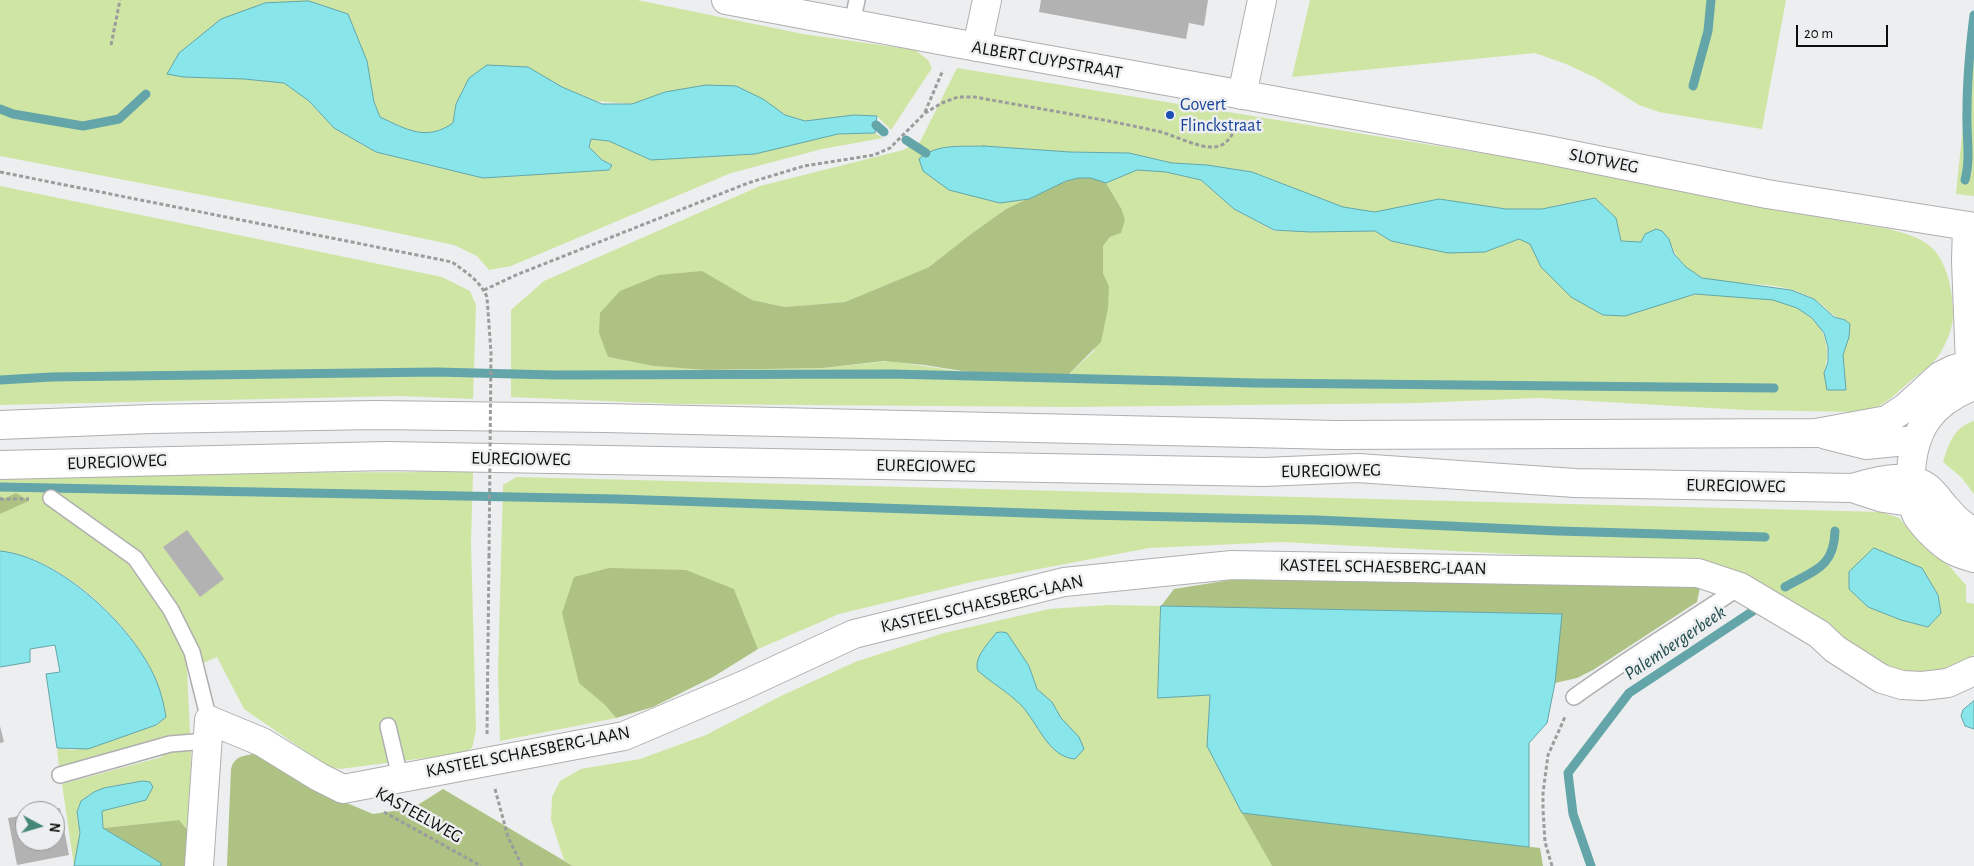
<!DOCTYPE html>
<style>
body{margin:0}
#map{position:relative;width:1974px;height:866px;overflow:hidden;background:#edeeef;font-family:"Alegreya Sans",sans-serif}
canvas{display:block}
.north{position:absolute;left:15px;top:801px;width:50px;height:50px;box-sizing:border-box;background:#edeeef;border:1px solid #939495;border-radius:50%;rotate:96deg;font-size:14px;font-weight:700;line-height:20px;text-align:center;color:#0c0d0d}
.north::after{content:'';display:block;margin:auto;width:18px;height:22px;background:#448778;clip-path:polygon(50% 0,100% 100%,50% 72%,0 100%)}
.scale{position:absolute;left:1796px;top:25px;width:92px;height:22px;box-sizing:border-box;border:2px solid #0c0d0d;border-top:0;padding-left:6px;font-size:15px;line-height:18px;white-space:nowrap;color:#0c0d0d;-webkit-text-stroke:4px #edeeef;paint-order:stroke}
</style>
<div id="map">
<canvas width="1974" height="866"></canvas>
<div class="north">N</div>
<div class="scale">20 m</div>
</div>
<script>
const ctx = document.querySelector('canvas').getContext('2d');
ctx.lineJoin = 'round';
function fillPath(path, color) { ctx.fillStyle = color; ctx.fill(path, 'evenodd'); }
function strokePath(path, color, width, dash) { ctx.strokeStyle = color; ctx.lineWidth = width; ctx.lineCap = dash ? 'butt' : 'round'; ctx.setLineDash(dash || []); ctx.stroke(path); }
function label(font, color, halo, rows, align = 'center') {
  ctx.font = font + ' "Alegreya Sans",sans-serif'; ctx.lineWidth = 5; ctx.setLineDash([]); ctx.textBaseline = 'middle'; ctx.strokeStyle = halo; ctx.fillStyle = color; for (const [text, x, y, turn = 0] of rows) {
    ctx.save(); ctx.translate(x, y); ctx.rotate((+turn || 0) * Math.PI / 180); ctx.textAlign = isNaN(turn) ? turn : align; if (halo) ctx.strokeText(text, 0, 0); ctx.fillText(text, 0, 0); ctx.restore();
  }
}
const green = new Path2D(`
 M0,0H637L803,34L915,50L928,60L932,68L891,130L877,116L805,121L785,115L763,99L665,92L632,104L596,101L562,87L456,103L453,123C426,142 406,129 380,117L374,102L367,61L348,14L309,1L244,79L284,83L309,101L334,128L376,152L428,165L483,178L609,170L612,164L602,160L589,147L591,139L609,141L651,160L755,154L838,134L875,133L883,138L822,149L731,173L511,266L489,270L477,256L454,245L359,225L0,156Z
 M1310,0H1786L1762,129L1659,112L1639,105L1596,78L1566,64L1535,53L1292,77Z
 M1974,18V196L1956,194Z
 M957,68L1573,168L1726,201L1889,229C1903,233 1920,237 1931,247C1948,262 1954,296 1953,318C1952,329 1947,341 1942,350C1935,364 1920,373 1909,382C1891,398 1883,408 1858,412L1745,410L1538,398L1418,403L1071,407L677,404L511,397V310L544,281L760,186L903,150L920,142ZM984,146L1070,152L1129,153L1172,163L1207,165L1252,172L1343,207L1375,213L1439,199L1506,209H1542L1595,198L1616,218L1621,241L1641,242L1669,239C1689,300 1746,275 1793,290C1800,293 1808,295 1814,299C1828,307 1828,315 1845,320L1849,337L1843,355L1846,389L1824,373C1836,333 1812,309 1774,300C1762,297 1748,298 1736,297C1723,296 1707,293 1694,295C1672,298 1647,309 1625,316L1541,267L1530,243L1519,239L1485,252L1391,241L1375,231H1274L1234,209L1201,180L1166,172L1137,170L1106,183L1121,208V233L1110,237L1103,246V273L1109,286L1094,351L1067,376L1050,381H1027L889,361L823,368L706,370L653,366L608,357L729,287L752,300L785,307L845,302L929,267L971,234L1006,209L1029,199L1000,203L948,147Z
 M0,186L442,277L470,291L476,305L473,399L400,396L0,405Z
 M1974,421V494L1961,477L1943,462C1949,443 1954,427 1974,421Z
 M473,472L471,543L476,730L472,748L463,753L340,769L327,766L244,709L217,657L187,670L191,754L190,833L179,820L103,828L102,811L146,800L143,781C123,785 81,786 77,812C76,818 79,825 80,831C80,842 76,855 74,866L62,784L162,757L163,739L59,767L57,748L73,750L156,725L166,716C163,704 161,691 156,680C132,624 62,557 0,551V514L28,501L4,499L0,496V477L94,473Z
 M517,477L1881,512L1899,518L1925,548L1949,566L1966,585V602L1974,604V655L1954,668L1927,676L1899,673L1875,665L1772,589L1747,575L1719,567L1666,562L1281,542L1149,548L976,581L839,614L758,649L734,589L604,704L616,718L500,741L498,672L503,485ZM1938,595L1941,613L1928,627L1901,620L1868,607Z
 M1108,605L1161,606L1158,698L1210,695L1207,746L1242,813L1272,866H573L564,860L551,820L552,797L560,781L581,769L640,759L706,735L781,696L855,662L944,633L1049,609Z`);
const forest = new Path2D(`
 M1078,178H1091L1106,183L1121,208L1125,220L1121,233L1110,237L1103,246V273L1109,286L1108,308L1101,342L1067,376L1050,381H1027L924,365L884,361L823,368L706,370L653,366L608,357L599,333L600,313L620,291L659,275L702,271L752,300L785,307L845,302L929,267L971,234L1006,209L1066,181Z
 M16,493L29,501L0,514V496L4,499Z
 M609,568L686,570L734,589L758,649L713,677L653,707L616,718L604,704L579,683L562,613L574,577Z
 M1243,578L1676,584L1700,587L1697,602L1593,670L1577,678L1555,683L1561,614L1161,606L1174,589Z
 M253,754L268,757L318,791L373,814L413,808L443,789L573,866H227L231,769C234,757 242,756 253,754Z
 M1242,813L1540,848L1543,866H1272Z
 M179,820L190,833L188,866H161V863L103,828Z`);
const water = new Path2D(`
 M309,1L348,14L367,61L374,102L380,117C406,129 426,142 453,123L456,104L469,78L487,65L528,67L562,87L602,104H632L665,92L706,85L736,86L763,99L785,115L805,121L854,115L877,116L875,133L838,134L755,154L651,160L609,141L591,139L589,147L602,160L612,165L609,170L483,178L376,152L334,128L309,101L284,83L244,79L183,77L167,74L179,53L221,19L265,3Z
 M984,146L1070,152L1129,153L1172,163L1207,165L1252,172L1343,207L1375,212L1439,199L1506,209H1542L1595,198L1616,218L1621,241L1641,242L1645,234L1656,229L1662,231L1669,239L1674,254L1686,267L1702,278L1791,290L1814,299L1834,317L1845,320L1850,324L1849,337L1843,355L1846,390H1827L1824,373L1828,362V347L1824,333L1812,318L1797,308L1773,300L1695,294L1625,316L1603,315L1571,297L1541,267L1530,244L1519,239L1485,252L1448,253L1391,241L1375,231L1310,232L1274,230L1234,209L1201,180L1166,172L1137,170L1106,183L1091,178H1078L1066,181L1029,199L1000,203L949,190L923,171L919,159C936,143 963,147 984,146Z
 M1874,548L1922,568L1938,595L1941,613L1928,627L1901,620L1868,607L1849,589V572Z
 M0,551C60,557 133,626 156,680C161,692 164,704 166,717L156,725L88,749L57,748L46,674L60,672L55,645L30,649V662L0,667Z
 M1161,606L1562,614L1555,683L1547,723L1529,743V847L1242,813L1207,746L1210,695L1158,698Z
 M1002,632L1007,633L1029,666L1037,689L1052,702L1061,718L1079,737L1084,749L1075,759C1048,757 1038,723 1021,705C1008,692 992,683 978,671C973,658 988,644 996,633Z
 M1974,701V729L1965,726L1961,716L1963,710Z
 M143,781L150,782L153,787L146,800L102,811L103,828L161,863V866H74L80,833L77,812L81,801L94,792L104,788Z`);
const stream = new Path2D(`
 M1693,86L1708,31L1711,0
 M0,109L13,114L83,126L119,119L146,94
 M876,125L884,132
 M906,140L926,153
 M1965,180C1971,158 1966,134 1967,111C1967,79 1970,47 1974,15
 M0,380L51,377L436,372L554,375L892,374L1256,383L1774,388
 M0,487L617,499L1086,515L1317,520L1558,531L1765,537
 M1785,587C1814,570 1834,568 1835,531
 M1591,866L1573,814L1568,773L1629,693L1753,611`);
const building = new Path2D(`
 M1041,0H1208L1204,26L1189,23L1186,39L1039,12Z
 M187,530L224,579L200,597L163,547Z
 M0,726L4,742L0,743Z
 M60,808L69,855L17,865L8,818L25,815V841H55V811L49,810Z`);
const path = new Path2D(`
 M111,45L120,0
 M925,112L943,70
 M0,172L452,262C466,272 480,281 487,297L491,353
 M484,290L516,275L748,183L804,166L874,155L890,148L925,113L942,103L958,97H975C1034,108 1093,117 1152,130C1171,133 1196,148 1214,147C1227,146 1233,135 1236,124
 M0,499H29
 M487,734L489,557
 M495,789L508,837L522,866
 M384,812L481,866
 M1552,866L1545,842L1543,809V793L1548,755L1565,717`);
const lane = new Path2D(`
 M852,24L857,0
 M51,498L135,558L171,610L192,652L209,720
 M1574,697C1628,658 1685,624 1740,587
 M388,726L400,777
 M60,775L170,744L207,741`);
const street = new Path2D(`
 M977,47L987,0
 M1242,95L1262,0
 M199,866L209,720L262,742L319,777L343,789L624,736L744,685L854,634L1064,582L1232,565L1698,573L1740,587L1819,634L1835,649L1882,679L1902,685L1922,686L1948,683L1974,671`);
const secondary = new Path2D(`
 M726,0L950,42L1543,149L1767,194L1974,227
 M1967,226L1966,261L1970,365`);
const primary = new Path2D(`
 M1970,365L1971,387C1931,403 1914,429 1911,471C1909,487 1910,502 1917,516C1925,528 1940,543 1952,550C1959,554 1967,556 1974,558
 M0,425L150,419L375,415L605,418L1336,435L1816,433L1887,420L1905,408L1940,376L1954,369L1974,364
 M1826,435L1866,445L1916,440
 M0,465L387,456L1264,472L1358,468L1575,483L1852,488L1883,498L1911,502
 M1852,488C1875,482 1907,471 1928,488C1934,493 1939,500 1944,506C1953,516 1961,526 1974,531`);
const pathBridge = new Path2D(`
 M489,557L491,353`);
const markers = [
 [1170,115,5,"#1a4fb4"]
];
const streetNames = [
 ["ALBERT CUYPSTRAAT",1047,60,10],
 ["SLOTWEG",1604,161,11],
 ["EUREGIOWEG",521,459,1],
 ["EUREGIOWEG",117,462,-2],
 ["EUREGIOWEG",926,466,1],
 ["EUREGIOWEG",1331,471,-1],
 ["EUREGIOWEG",1736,486,1],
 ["KASTEEL SCHAESBERG-LAAN",1383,567,1],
 ["KASTEEL SCHAESBERG-LAAN",982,604,-13],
 ["KASTEEL SCHAESBERG-LAAN",528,752,-11],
 ["KASTEELWEG",419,815,29]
];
const transitNames = [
 ["Govert",1180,105],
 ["Flinckstraat",1180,126]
];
const waterNames = [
 ["Palembergerbeek",1675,643,-34]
];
fillPath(green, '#cfe5a4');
fillPath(forest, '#aec383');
fillPath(water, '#88e6eb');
strokePath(water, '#63a5a8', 1);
strokePath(stream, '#63a5a8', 9);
fillPath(building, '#b3b2b2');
strokePath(lane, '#afafb0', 18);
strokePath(street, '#afafb0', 30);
strokePath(secondary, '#afafb0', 30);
strokePath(primary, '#afafb0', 30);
strokePath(path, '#9b9c9c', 3, [4, 2.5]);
strokePath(lane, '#fff', 15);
strokePath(street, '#fff', 28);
strokePath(secondary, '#fff', 28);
strokePath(primary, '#fff', 28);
strokePath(pathBridge, '#9b9c9c', 3, [4, 2.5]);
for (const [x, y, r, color] of markers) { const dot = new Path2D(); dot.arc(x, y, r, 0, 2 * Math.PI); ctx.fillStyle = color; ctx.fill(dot); strokePath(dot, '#edeeef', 2); }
label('18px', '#0c0d0d', '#edeeef', streetNames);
label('18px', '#164399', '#edeeef', transitNames, 'left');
label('italic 19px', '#204c4e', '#edeeef', waterNames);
</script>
